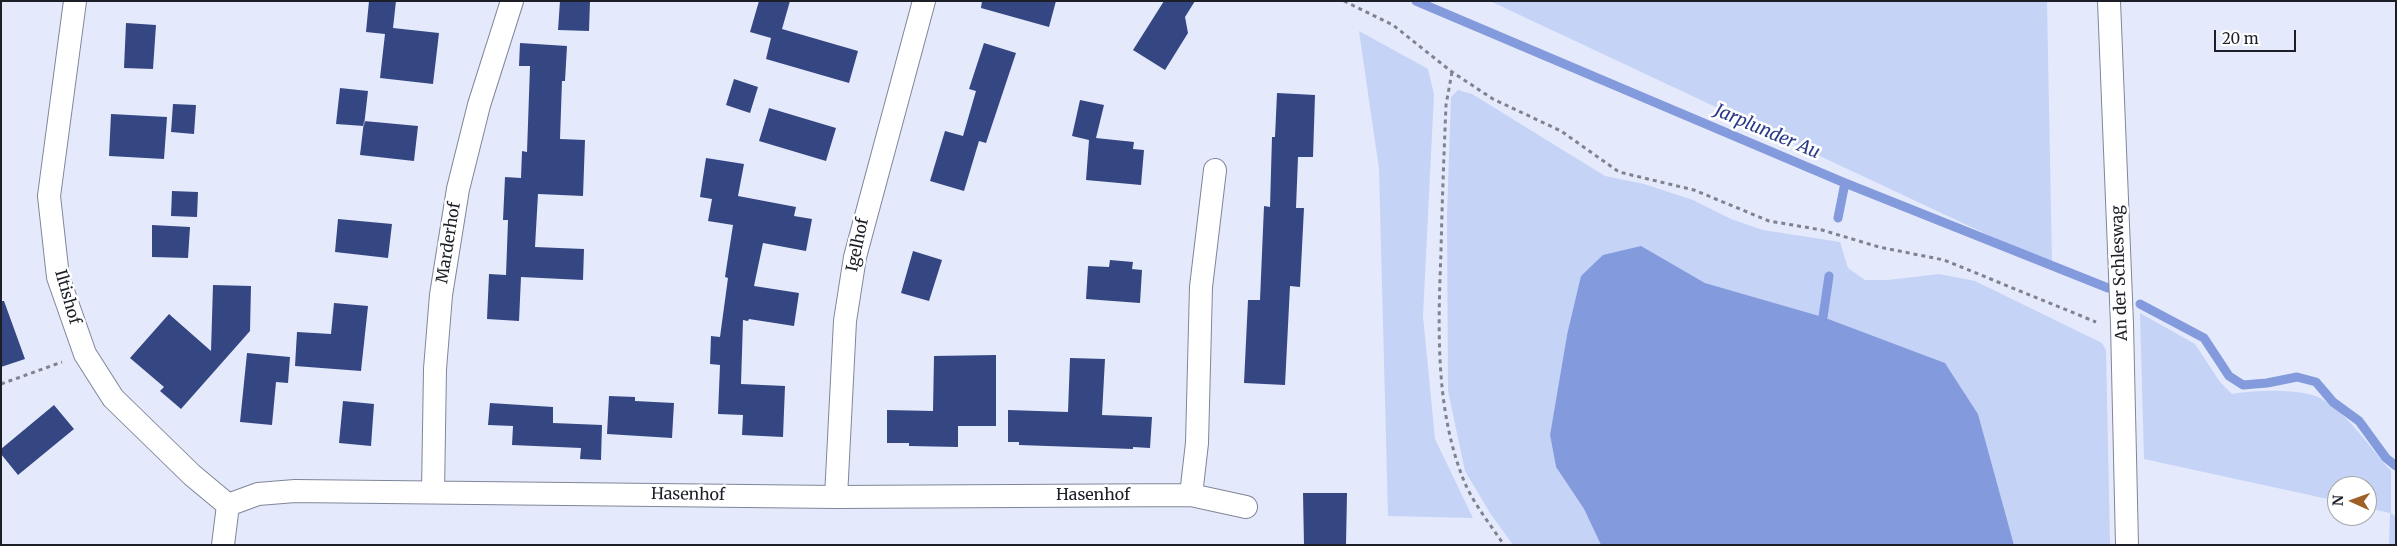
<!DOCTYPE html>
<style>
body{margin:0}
#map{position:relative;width:2397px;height:546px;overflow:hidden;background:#e4eafb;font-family:Merriweather,serif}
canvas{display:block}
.frame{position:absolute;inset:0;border:2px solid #1c1f27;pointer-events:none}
.north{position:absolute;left:2327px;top:476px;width:50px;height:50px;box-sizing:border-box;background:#fff;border:1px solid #a4a5a9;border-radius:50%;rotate:272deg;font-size:14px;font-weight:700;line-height:20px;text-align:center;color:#1c1f27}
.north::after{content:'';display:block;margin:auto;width:18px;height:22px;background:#9e6027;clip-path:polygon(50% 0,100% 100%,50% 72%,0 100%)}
.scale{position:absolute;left:2214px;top:30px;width:82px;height:22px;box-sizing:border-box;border:2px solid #1c1f27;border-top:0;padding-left:6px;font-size:15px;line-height:18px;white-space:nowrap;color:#1c1f27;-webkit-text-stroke:4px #fff;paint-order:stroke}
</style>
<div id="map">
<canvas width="2397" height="546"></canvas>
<div class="frame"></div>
<div class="north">N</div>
<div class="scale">20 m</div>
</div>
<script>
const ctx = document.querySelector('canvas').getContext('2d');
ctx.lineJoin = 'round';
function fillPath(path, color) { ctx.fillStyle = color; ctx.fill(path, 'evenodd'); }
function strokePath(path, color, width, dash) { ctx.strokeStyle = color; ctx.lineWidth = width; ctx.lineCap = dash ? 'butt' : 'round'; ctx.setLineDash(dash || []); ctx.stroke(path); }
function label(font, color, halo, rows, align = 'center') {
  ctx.font = font + ' Merriweather,serif'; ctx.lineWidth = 5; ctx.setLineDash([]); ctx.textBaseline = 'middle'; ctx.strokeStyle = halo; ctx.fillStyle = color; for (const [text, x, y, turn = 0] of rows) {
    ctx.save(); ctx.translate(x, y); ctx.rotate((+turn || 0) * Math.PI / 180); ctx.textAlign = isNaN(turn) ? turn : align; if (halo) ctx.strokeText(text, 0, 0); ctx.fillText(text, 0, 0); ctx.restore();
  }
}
const green = new Path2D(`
 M1490,1H2047L2052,265Z
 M1359,31L1428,69L1434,94L1423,316L1435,439L1473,518L1388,516L1379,169Z
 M1458,90L1472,94L1605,176L1644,184L1693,200L1731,219L1763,230L1840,242L1848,268L1865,280H1888L1939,274L1975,281L2102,343L2106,350L2110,545H2014L1978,414L1945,363L1823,317L1705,283L1640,246L1567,335L1550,435L1556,467L1584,509L1601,545H1513L1490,513L1465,471L1448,391L1447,215L1451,97Z
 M2140,313L2195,344L2220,382L2232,394C2254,390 2303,388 2322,399C2351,417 2369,447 2391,471V513L2396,517V545H2389L2390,513L2367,508V486H2337V501L2144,459Z`);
const water = new Path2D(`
 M1641,246L1705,283L1823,317L1945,363L1978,414L2014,545H1601L1584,509L1556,467L1550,435L1567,335L1581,276L1603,255Z`);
const stream = new Path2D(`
 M1416,1L1845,183L2108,288
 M1838,218L1845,183
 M2140,304L2204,338L2229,376L2243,385L2267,383L2297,377L2316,382L2333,402L2359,421L2386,458L2396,466
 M1823,317L1829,276`);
const building = new Path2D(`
 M369,1H396L393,28L439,33L433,84L380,78L385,34L366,32Z
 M560,1H590L589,31L558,30Z
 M759,1H790L782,29L858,51L849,83L766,59L771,38L750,32Z
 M982,1H1056L1049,27L981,8Z
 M1164,1H1195L1185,17L1188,33L1165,70L1133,50Z
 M126,23L156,25L153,69L124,68Z
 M520,43L567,46L565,81H562L560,139L585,140L583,196L538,194L535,247L584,249L583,280L521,277L519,321L487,319L489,274L506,275L508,220H503L505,177L521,178L522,151L527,152L530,66H519Z
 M984,43L1016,53L986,143L979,141L964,191L930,181L945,131L963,136L976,91L969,89Z
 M734,79L758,87L750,113L726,105Z
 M340,88L368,91L364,126L336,124Z
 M1277,93L1315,95L1313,157H1298L1296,208H1304L1300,287L1290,286L1285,385L1244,383L1248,300H1260L1264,206L1270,207L1272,137H1275Z
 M1080,100L1104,105L1096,138L1134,142L1133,149L1144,150L1141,185L1086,180L1089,140L1072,136Z
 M173,104L196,105L194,134L171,132Z
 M769,108L836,128L826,161L759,141Z
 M111,114L167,117L164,159L109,156Z
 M364,121L418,126L414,161L360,155Z
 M706,158L744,164L738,196L796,207L794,216L812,219L806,251L763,243L754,286L799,293L794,326L749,319L748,321L743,320L741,384L785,386L783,437L742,435L743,415L718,414L720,365L710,364L711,336L720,337L728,278L725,277L733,225L708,221L712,199L700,197Z
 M172,191L198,192L197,217L171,216Z
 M338,219L392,224L388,258L335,252Z
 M152,225L190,227L188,258L152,257Z
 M913,251L942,260L929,301L901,293Z
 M1110,260L1133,262L1132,269L1142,270L1140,303L1086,299L1088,266L1109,267Z
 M213,285L251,286L250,331L181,409L160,391L164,387L130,358L169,314L211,351Z
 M1,301H4L25,359L1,367Z
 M334,303L368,306L361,371L295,366L297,332L331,334Z
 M247,353L290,357L288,383L276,382L272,425L240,422Z
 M996,355V426H958V447L909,446V443H887V410L933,411L934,356Z
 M1070,358L1105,359L1102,415L1152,417L1150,448L1133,447V449L1019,445V442H1008V410L1068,412Z
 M609,396L635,397V401L674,403L672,438L607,434Z
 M343,401L374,404L371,446L339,443Z
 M490,403L553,407V423L602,425L601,460L580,459L581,448L512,445L513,426L488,425Z
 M54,405L74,429L18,475L1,454V449Z
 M1303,493H1347L1346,545H1304Z`);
const path = new Path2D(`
 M1344,1L1393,25L1452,72L1493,99L1561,131L1619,172L1694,190L1769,221L1822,230L1879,247L1944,260L2096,322
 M1452,72L1446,105C1444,154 1442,203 1441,252C1438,328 1435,409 1464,481C1473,503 1490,524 1504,545
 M1,384L62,362`);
const street = new Path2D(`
 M75,1L49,196L58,277L85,354L113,398L192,475L228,505
 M2109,1L2122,324L2127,545
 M433,492L435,369L441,295L458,189L479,105L512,1
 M1191,495L1197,443L1201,287L1215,170
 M836,497L845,321L855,257L924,1
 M223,545L228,505L258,494L295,491L836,497L1191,495L1246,507`);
const streetNames = [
 ["Marderhof",449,243,-81],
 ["Igelhof",858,245,-78],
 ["An der Schleswag",2120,273,-92],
 ["Iltishof",67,297,74],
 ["Hasenhof",688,495,1],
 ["Hasenhof",1093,495]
];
const waterNames = [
 ["Jarplunder Au",1767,132,23]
];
fillPath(green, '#c5d3f7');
fillPath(water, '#839add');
strokePath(stream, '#839add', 9);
fillPath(building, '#354783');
strokePath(street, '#7f8699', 24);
strokePath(path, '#7f838f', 3, [4, 4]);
strokePath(street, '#fff', 22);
label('16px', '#1c1f27', '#fff', streetNames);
label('italic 18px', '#273987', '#fff', waterNames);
</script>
